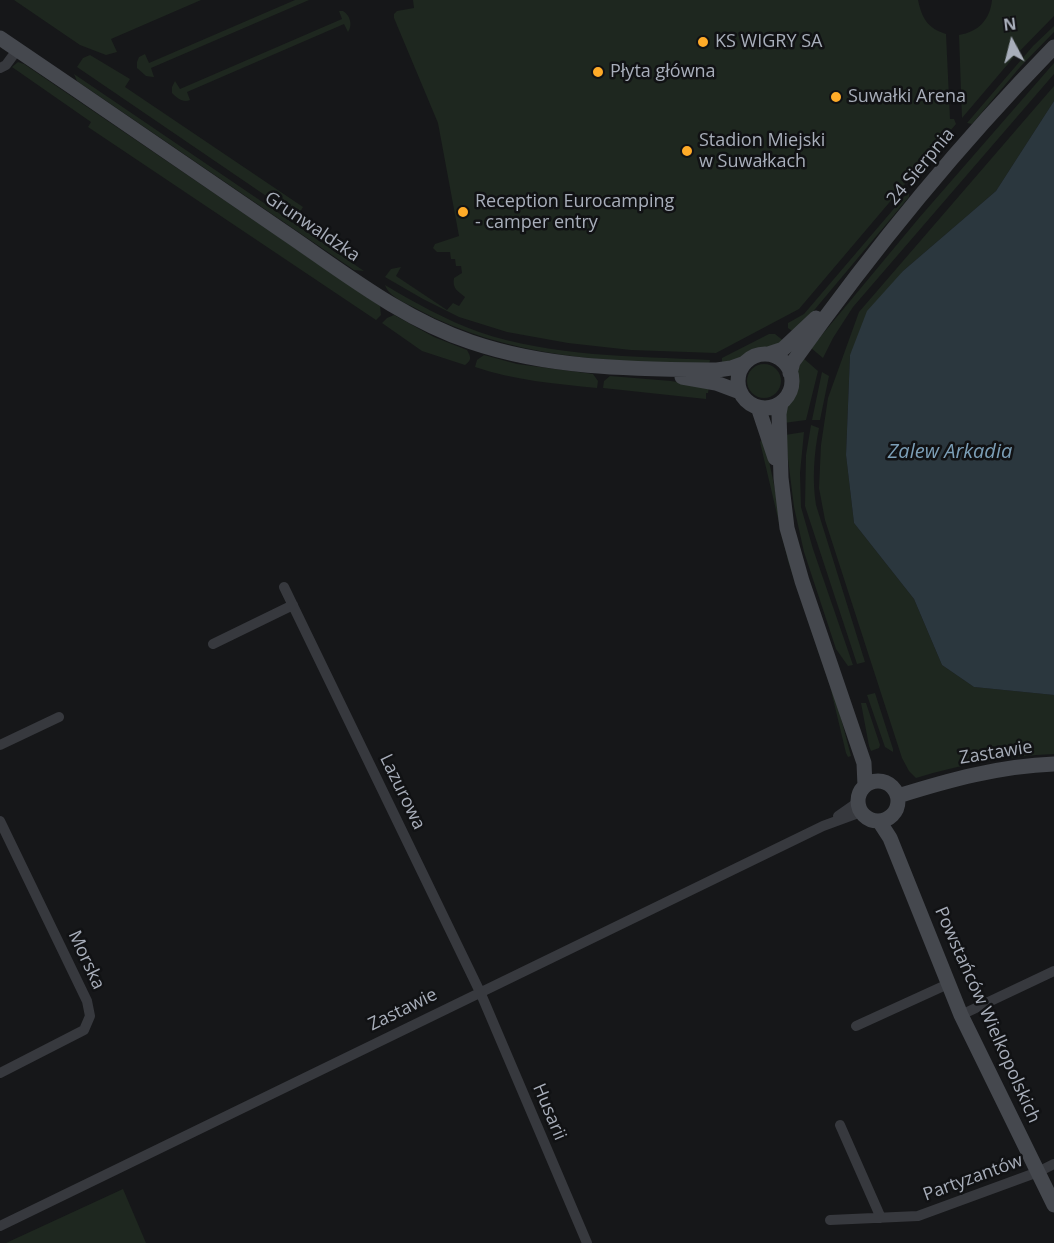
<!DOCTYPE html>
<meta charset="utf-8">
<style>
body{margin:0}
#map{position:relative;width:1054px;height:1243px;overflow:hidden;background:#161719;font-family:"Open Sans",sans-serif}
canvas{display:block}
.north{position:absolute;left:982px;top:12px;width:60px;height:60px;-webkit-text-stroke:4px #111214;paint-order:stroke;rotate:353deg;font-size:16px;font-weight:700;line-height:24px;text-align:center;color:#a8aeba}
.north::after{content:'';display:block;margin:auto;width:21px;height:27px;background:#a8aeba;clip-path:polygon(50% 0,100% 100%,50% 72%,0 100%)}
</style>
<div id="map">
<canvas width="1054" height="1243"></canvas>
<div class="north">N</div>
</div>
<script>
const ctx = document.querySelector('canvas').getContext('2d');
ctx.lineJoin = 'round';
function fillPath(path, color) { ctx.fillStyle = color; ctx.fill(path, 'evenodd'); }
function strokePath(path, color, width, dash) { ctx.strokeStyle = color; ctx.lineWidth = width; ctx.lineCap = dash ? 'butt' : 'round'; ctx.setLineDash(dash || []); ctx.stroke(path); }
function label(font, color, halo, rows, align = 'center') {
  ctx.font = font + ' "Open Sans",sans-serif'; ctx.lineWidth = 5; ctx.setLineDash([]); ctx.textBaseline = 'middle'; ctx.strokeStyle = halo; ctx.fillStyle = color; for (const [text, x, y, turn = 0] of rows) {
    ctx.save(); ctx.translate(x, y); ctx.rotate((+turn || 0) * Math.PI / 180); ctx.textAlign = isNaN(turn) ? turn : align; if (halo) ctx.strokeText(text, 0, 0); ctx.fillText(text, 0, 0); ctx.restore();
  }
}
const green = new Path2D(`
 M14,0H201L111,39L117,52L106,55L80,45Z
 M295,0H309L151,68L154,77H153L146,76L137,68V62L139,57L145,54L149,63Z
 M413,0H918C922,18 927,28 946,34L950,119H954L956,124L913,175L911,174L903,182L905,184L799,309L716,353L631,350L568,343L507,332L459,317L423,299L385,277L391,269L401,267L396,276L447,310L453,303L459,306L465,297C458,291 452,289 454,278L462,273L461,266H456L455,259H451L450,252H437L433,248L435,244L459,236L438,123L394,18V14L397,11L414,8Z
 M992,0H1054V16L1013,58L962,118L959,35C978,32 990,20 992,0Z
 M339,11H343C350,15 353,25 348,32L344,24L187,92L190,100C183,103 177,98 172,93V87L175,81L180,89L342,19Z
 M1054,26V32L1021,66L972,124L967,123L1033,46Z
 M90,55L130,79L125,87L303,207L297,217L77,67L83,58Z
 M18,62L24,64L380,306L381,315L376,320L88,127L91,122L12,67Z
 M1054,63V74L853,307L833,338L823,358L811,348L919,218Z
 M74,74L364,271L354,270L77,81Z
 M1054,86V101L996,191L903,271L850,355L846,455L854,523L914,599L942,665L974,687L1054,695V754C1007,756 961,764 916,778L909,771L902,758L825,520L819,488L821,445L828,398L859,312Z
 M909,191V197L795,333L788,328V323L804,314Z
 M385,285C415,303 446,320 479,332C553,357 633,356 710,360L709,365C610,362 506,358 417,309C406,303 389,297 385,285Z
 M394,315L434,337L467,350C471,357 472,360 465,365L422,351L382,323L387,318Z
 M769,334H775L785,342L772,348L752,350L736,360L722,365V358Z
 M484,355L517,364L593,374L598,381L597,388C556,384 513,380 475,367L477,360Z
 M803,358L818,371L806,420L784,423L785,408L796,392L797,372Z
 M747 381a17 17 0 1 1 34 0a17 17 0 1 1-34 0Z
 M822,372L829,376L820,420H812Z
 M610,376L671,381L709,387L708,393H706V399L603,388L604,381Z
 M811,425L819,428C814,453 812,480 816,505L865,662L857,664L805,506L806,455Z
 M804,432L800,473L801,507L813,549L853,665L848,666L836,649L804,552L794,507L785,435Z
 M764,438L786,540L833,688L851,756L848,757L846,753L830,686L788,561L760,442Z
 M875,693L893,749V752L885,747L867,695Z
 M861,703H866L880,745L879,748L871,751L869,746Z
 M123,1189L146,1243H6Z`);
const water = new Path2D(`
 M1054,101V695L974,687L942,665L914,599L854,523L846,455L850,355L867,311L903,271L996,191Z`);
const street = new Path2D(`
 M0,68L6,65L17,50
 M284,587L481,994L587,1243
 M213,644L293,605
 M0,745L59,717
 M838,816L858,802
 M0,821L87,1001L90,1016L84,1030L0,1073
 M961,1015L1054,971
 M856,1026L948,984
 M840,1125L881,1218
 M830,1220L918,1216L1038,1172L1054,1164
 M0,1226L823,826L861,812`);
const secondary = new Path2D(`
 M0,38C95,102 189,167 284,232C343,272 402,319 471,342C550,369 634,369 717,370L731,368L745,363
 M768,354L783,349L816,318
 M738 381a27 27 0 1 1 54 0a27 27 0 1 1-54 0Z
 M790,373L793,362C872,251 959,144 1054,47
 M682,377L716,383L740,392
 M781,403L779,414L781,478L787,528L802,581L864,763L865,786
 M758,407L775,458
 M858 801a20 20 0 1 1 40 0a20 20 0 1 1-40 0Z
 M898,796C949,780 1000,766 1054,764
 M879,821L890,838L961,1015L1054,1205`);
const markers = [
 [703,42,6,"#ffab28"],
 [598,72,6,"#ffab28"],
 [836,97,6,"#ffab28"],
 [687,151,6,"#ffab28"],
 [463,212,6,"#ffab28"]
];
const poiNames = [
 ["KS WIGRY SA",715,42],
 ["Płyta główna",610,72],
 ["Suwałki Arena",848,97],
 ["Stadion Miejski",699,141],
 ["w Suwałkach",699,162],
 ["Reception Eurocamping",475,202],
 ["- camper entry",475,223]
];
const streetNames = [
 ["24 Sierpnia",921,167,-50],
 ["Grunwaldzka",312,227,34],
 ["Zastawie",996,753,-9],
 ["Lazurowa",402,792,64],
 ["Morska",86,960,65],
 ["Zastawie",403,1010,-26],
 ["Powstańców Wielkopolskich",987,1015,66],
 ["Husarii",549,1112,67],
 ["Partyzantów",973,1178,-20]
];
const waterNames = [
 ["Zalew Arkadia",950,452]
];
fillPath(green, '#1e271f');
fillPath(water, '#2b373e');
strokePath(street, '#37393e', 10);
strokePath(secondary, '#45484e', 15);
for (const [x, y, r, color] of markers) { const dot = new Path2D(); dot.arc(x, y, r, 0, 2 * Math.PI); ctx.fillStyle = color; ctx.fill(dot); strokePath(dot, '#111214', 2); }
label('18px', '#a8aeba', '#111214', poiNames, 'left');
label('18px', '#a8aeba', '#111214', streetNames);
label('italic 20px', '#7c9fb7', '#111214', waterNames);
</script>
